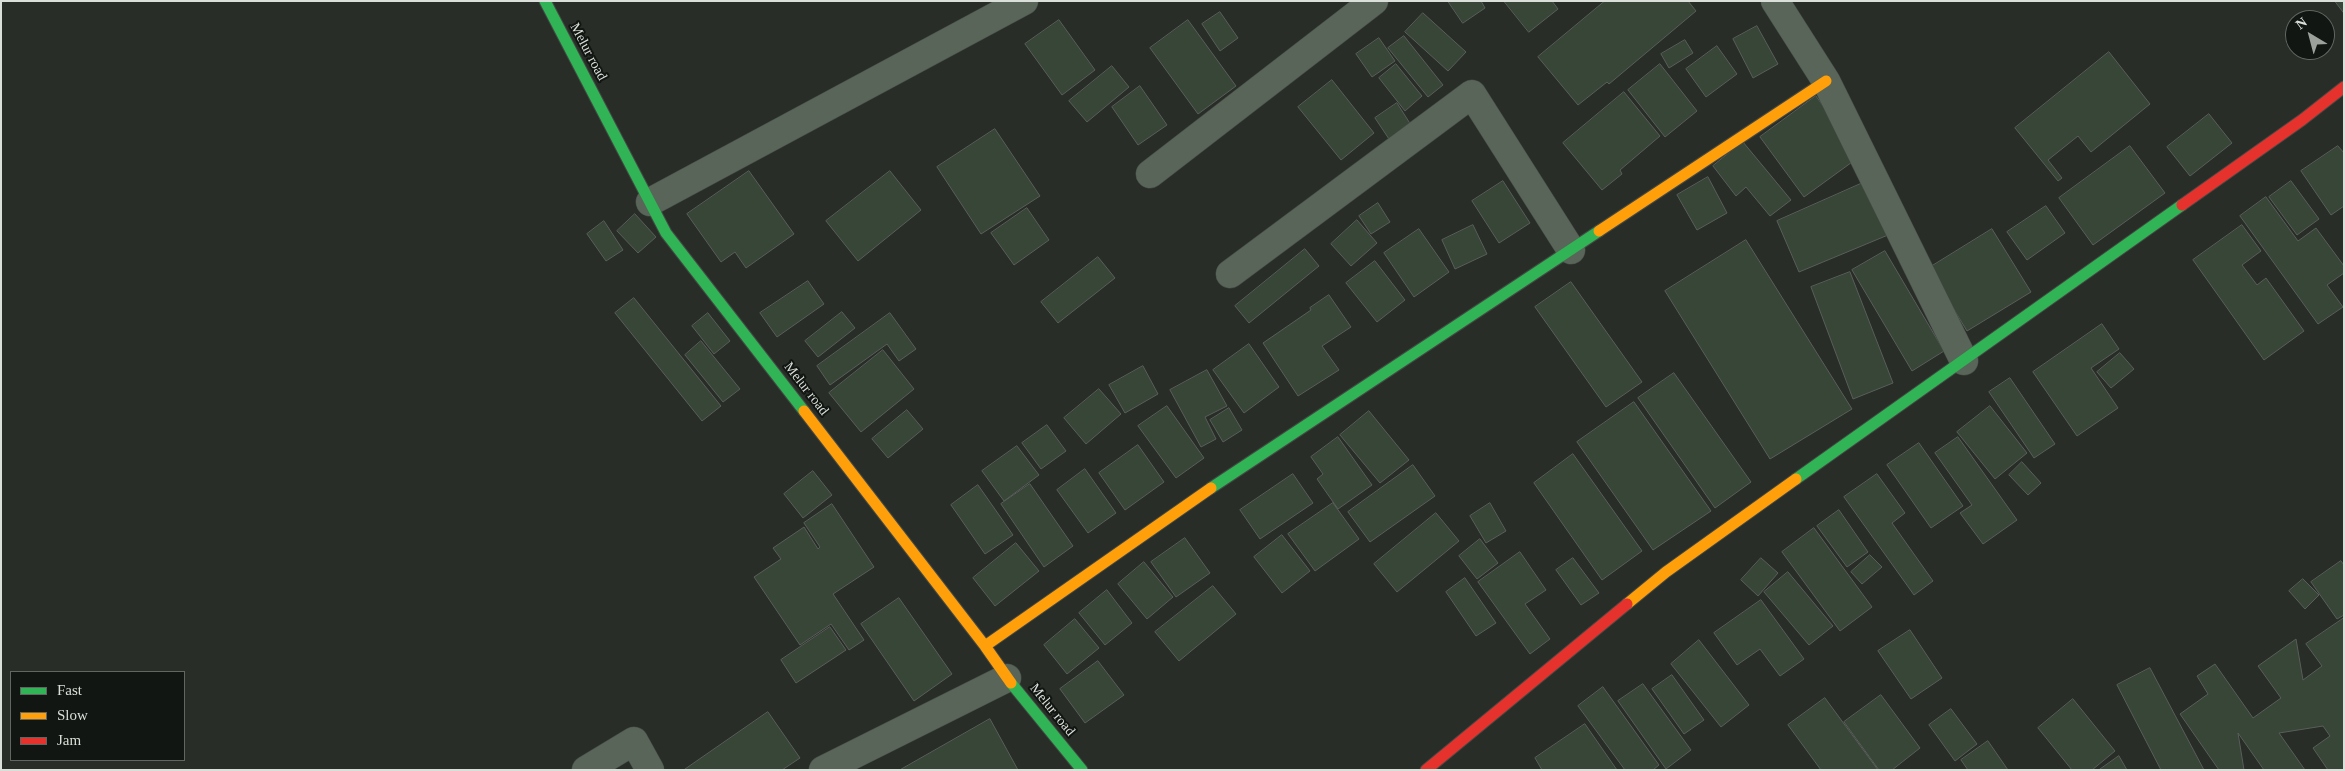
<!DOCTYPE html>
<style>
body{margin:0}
#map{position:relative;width:2345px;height:771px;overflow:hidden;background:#282d28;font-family:"Times New Roman",serif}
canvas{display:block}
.frame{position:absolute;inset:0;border:2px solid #dadfd9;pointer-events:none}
.legend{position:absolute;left:10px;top:671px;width:175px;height:90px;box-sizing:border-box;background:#121612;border:1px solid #626662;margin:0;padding:6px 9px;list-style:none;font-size:15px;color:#dadfd9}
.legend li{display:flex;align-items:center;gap:10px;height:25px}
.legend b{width:25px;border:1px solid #626662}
.north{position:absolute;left:2285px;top:10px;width:50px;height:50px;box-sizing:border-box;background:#121612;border:1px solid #626662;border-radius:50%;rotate:323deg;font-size:14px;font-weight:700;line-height:20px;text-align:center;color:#dadfd9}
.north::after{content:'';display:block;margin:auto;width:18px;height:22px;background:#9ca19b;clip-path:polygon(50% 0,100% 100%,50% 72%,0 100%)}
</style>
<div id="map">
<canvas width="2345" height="771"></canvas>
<div class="frame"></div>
<ul class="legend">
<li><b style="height:6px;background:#30b455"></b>Fast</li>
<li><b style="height:6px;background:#ff9f0a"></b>Slow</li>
<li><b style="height:6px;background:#e5322d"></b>Jam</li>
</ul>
<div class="north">N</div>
</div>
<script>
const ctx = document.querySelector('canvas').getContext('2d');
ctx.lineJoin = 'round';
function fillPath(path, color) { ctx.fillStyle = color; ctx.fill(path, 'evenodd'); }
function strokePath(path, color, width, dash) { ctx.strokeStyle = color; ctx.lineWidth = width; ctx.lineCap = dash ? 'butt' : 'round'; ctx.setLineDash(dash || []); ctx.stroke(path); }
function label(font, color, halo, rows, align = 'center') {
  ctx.font = font + ' "Times New Roman",serif'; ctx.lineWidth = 4; ctx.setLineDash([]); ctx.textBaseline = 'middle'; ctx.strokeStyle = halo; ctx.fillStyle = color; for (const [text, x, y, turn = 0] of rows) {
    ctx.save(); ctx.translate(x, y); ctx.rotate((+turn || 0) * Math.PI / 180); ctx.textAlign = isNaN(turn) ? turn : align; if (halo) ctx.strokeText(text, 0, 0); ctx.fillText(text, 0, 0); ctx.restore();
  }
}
const building = new Path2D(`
 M1448,1H1481L1485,8L1463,23Z
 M1504,1H1552L1558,9L1529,32Z
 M1605,1H1688L1696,11L1609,84L1607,82L1578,105L1538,57Z
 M2335,1H2344V13Z
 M1220,12L1238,38L1220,51L1202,24Z
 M1423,13L1466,52L1448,71L1405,32Z
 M1059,20L1095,70L1062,95L1025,44Z
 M1188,20L1236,86L1198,114L1150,48Z
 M1757,26L1778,64L1753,78L1733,39Z
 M1404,36L1443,85L1428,97L1388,48Z
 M1379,38L1395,61L1372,77L1356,54Z
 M1685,40L1693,53L1669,68L1661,54Z
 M1717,46L1737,74L1706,97L1686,69Z
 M2109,52L2150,104L2091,152L2078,136L2048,160L2062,178L2058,181L2015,128Z
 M1396,64L1422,96L1405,111L1379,78Z
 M1660,64L1697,111L1665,137L1628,90Z
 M1112,66L1129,87L1087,122L1069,101Z
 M1332,80L1374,133L1341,160L1298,107Z
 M1140,86L1167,125L1138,145L1112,107Z
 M1624,92L1660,136L1620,170L1622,174L1602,190L1563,143Z
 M1816,96L1859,157L1804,197L1760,137Z
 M1397,103L1411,125L1389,139L1375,118Z
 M2209,114L2232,143L2190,176L2167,147Z
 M995,129L1040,196L981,234L937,167Z
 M1743,142L1791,200L1770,216L1746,187L1736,196L1713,166Z
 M2130,146L2165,193L2093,245L2059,198Z
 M2338,146L2344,153V206L2331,215L2301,171Z
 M749,171L794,234L746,268L735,252L721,262L687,214Z
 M890,171L921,210L858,261L826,221Z
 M1708,177L1727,213L1697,230L1677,195Z
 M1503,181L1530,223L1499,243L1472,201Z
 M2291,181L2319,219L2297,235L2269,197Z
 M1865,182L1888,235L1799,272L1777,221Z
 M2266,197L2298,241L2316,228L2344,266V273L2327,285L2343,307L2318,324L2240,216Z
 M1378,203L1390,222L1371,234L1359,216Z
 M2046,206L2065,233L2027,260L2007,232Z
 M1027,208L1049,240L1014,265L991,233Z
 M635,214L656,237L638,253L617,231Z
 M1357,220L1377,243L1351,266L1331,244Z
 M604,221L623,250L606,261L587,234Z
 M1473,225L1487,254L1455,269L1442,240Z
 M2242,225L2261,251L2242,265L2257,285L2266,278L2304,331L2264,360L2193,260Z
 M1419,229L1449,272L1414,297L1384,253Z
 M1992,229L2031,292L1967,331L1929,268Z
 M1746,240L1852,409L1770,459L1665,291Z
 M1305,249L1319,266L1249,323L1235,306Z
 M1885,251L1944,351L1912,371L1852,270Z
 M1098,257L1115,278L1058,323L1041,302Z
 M1375,261L1405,300L1377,322L1346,283Z
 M1850,272L1893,383L1853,399L1811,287Z
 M808,281L824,304L777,337L760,313Z
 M1571,282L1642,382L1606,407L1535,307Z
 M1329,295L1351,327L1322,346L1339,370L1298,396L1263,343L1311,310L1310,308Z
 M634,298L721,406L702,421L615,313Z
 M842,312L855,328L818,357L805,341Z
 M708,313L730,341L714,354L692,326Z
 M890,313L916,349L899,361L887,344L830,385L817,366Z
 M2102,324L2119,349L2091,368L2118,408L2077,436L2033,372Z
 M701,341L740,389L723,402L685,355Z
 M1249,344L1279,387L1244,413L1213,370Z
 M883,350L914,389L861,432L829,393Z
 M2120,353L2134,369L2111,388L2097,372Z
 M1143,366L1158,394L1125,413L1109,385Z
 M1207,370L1227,406L1205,417L1216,439L1201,447L1170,390Z
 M1674,373L1751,482L1715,508L1638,398Z
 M2010,378L2055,444L2034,458L1989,392Z
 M1099,389L1121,414L1086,444L1064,418Z
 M1634,402L1711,511L1653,550L1577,442Z
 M1167,406L1204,458L1176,478L1138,426Z
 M1990,406L2027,453L1995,479L1957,432Z
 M1229,408L1242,430L1223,442L1210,420Z
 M907,410L923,429L888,458L872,439Z
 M1369,411L1409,460L1380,483L1340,435Z
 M1047,425L1066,451L1041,469L1022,443Z
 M1338,437L1372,485L1338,509L1317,479L1323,474L1311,457Z
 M1958,437L2017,520L1983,544L1960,513L1972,505L1935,453Z
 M1919,443L1963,506L1931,528L1887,465Z
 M1138,445L1164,482L1125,510L1099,473Z
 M1017,446L1039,475L1004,501L982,471Z
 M1573,454L1642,551L1602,580L1534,483Z
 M2022,462L2041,483L2028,495L2009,475Z
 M1413,465L1435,496L1370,542L1348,512Z
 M1085,469L1116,513L1088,533L1057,490Z
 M813,471L832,495L803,518L784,494Z
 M1293,474L1313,503L1260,539L1240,510Z
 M1877,474L1905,513L1892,523L1933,581L1914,595L1844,497Z
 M1030,484L1073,546L1044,567L1001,504Z
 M978,485L1013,535L985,554L951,505Z
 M1333,503L1359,539L1315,571L1288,534Z
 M1490,503L1506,531L1486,543L1470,516Z
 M832,504L874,567L833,594L864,640L849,650L831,624L800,645L754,577L781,559L773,548L804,527L818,549L820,547L804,523Z
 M1839,510L1868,552L1847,567L1817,526Z
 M1436,513L1459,541L1397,592L1374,564Z
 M1814,528L1872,607L1840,631L1782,552Z
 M1282,535L1310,571L1282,593L1254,557Z
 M1185,538L1210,573L1176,597L1151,562Z
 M1480,539L1498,563L1477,579L1459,556Z
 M1016,543L1039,571L995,606L973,578Z
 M1520,552L1546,590L1525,604L1550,639L1530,654L1478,582Z
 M1870,555L1882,567L1862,584L1851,572Z
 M1573,558L1599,593L1581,605L1556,570Z
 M1761,558L1778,573L1758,596L1741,580Z
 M2341,561L2344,565V615L2337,619L2311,582Z
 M1144,562L1173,597L1147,619L1118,584Z
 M1788,572L1833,626L1809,645L1764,592Z
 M1465,578L1496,623L1476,636L1446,592Z
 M2303,579L2319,595L2305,609L2289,591Z
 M1213,586L1236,614L1179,661L1155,632Z
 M1107,590L1132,623L1105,645L1079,613Z
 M899,598L952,674L914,701L861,624Z
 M1761,600L1804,659L1780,676L1760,649L1737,665L1714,633Z
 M2344,618V770H2328L2313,748L2330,736L2323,726L2279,733L2305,770H2264L2238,733L2244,770H2219L2180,714L2208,694L2197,676L2215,664L2253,718L2281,698L2258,666L2296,639L2303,680L2322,666L2306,644Z
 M1075,619L1099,648L1067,674L1044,645Z
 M830,627L846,650L796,683L781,660Z
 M1910,630L1942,678L1911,699L1878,651Z
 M1699,640L1749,705L1721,727L1671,664Z
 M1098,661L1124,695L1085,723L1060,689Z
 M2150,668L2204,770H2161L2117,685Z
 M1672,675L1704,720L1684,734L1652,689Z
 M1643,684L1691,750L1666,769L1618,701Z
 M1603,687L1659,765L1653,770H1625L1578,706Z
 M1881,695L1920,748L1892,770H1879L1844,722Z
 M1825,698L1878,770H1821L1788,725Z
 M2073,699L2115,751L2092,770H2072L2038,728Z
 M1951,709L1977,744L1955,761L1929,725Z
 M768,712L800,758L782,770H684Z
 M990,719L1018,770H900Z
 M1585,724L1617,770H1542L1535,758Z
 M1988,741L2008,770H1968L1961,760Z
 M2119,756L2127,770H2099Z`);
const street = new Path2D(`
 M1775,1L1826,81L1964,361
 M1150,174L1374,1
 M650,202L1024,1
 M1230,274L1472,94L1571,250
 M586,770L634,741L650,770
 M823,770L1007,678`);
const fast = new Path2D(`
 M545,1L666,233L804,411
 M1796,479L2182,205
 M1211,488L1599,231
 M1011,683L1082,770`);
const slow = new Path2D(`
 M1599,231L1826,81
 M804,411L985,646L1011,683
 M1627,604L1666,572L1796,479
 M985,646L1211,488`);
const jam = new Path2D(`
 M2182,205L2302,120L2344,87
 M1426,770L1627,604`);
const streetNames = [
 ["Melur road",588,52,62],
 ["Melur road",806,389,52],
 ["Melur road",1052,710,51]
];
fillPath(building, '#374637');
strokePath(building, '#5a5e5a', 1);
strokePath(street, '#454945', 29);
strokePath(fast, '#454945', 13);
strokePath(slow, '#454945', 13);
strokePath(jam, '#454945', 13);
strokePath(street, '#586558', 28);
strokePath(fast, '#30b455', 11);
strokePath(slow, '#ff9f0a', 11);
strokePath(jam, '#e5322d', 11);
label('14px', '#dadfd9', '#121612', streetNames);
</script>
